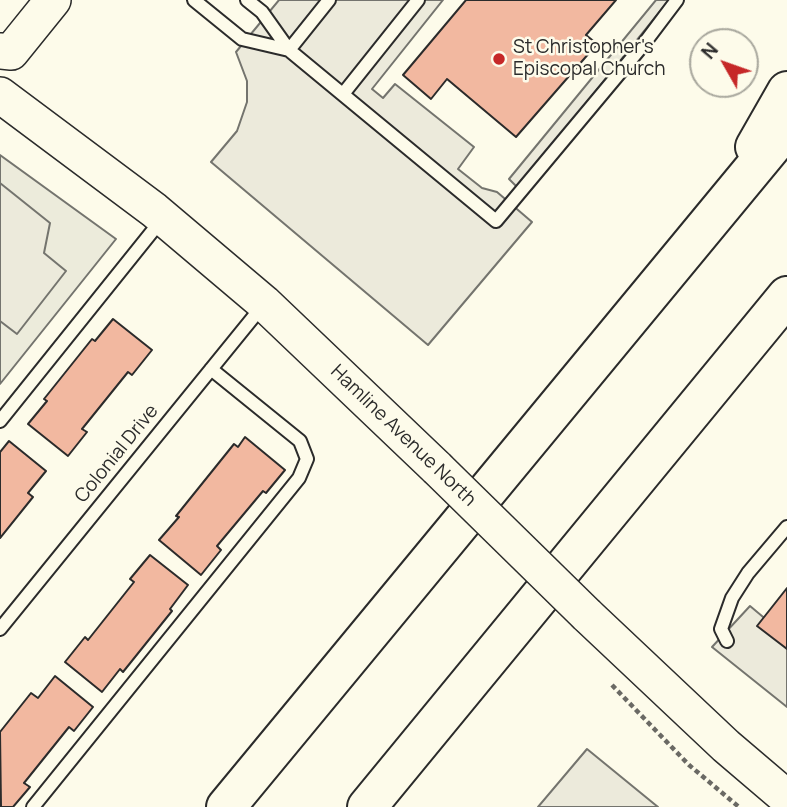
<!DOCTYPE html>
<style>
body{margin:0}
#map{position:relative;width:787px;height:807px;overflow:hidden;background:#fdfbea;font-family:Manrope,sans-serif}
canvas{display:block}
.north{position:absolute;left:689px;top:28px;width:70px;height:70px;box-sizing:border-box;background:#fdfbea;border:2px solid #a9a89e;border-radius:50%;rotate:310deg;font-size:19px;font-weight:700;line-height:28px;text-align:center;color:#2b2b2b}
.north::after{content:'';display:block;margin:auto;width:24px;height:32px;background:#c62828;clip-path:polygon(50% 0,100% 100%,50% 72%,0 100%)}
</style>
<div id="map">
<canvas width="787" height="807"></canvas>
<div class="north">N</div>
</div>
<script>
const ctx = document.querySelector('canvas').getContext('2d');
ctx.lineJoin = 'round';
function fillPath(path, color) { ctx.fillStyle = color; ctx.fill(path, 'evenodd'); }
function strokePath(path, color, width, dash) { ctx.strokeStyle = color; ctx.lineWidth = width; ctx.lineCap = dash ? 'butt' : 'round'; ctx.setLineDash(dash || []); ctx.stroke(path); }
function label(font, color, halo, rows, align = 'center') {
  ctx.font = font + ' Manrope,sans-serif'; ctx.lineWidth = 5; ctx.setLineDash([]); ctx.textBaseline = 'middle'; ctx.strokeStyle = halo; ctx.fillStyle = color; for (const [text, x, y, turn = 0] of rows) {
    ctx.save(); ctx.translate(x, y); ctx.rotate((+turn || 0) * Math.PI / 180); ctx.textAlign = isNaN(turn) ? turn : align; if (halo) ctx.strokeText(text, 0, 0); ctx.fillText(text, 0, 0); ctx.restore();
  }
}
const green = new Path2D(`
 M0,155L116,239L0,384Z`);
const parking = new Path2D(`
 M279,0H443L372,89L383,98L395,84L474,147L458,169L482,188L497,192L532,222L428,345L211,162L237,131L247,102V81L236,52Z
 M656,0H669L518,188L509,179Z
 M0,183L50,223L44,253L66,271L17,334L0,321Z
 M750,606L787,637V707L712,647Z
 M587,749L658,807H538Z`);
const building = new Path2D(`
 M466,0H616L586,35L597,44L516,137L447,79L431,99L403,75Z
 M113,319L152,350L132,375L128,372L82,429L87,432L68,456L28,424L47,401L44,399L92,339L95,341Z
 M245,437L285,470L266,493L263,491L217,546L221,550L201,575L159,540L179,517L176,516L234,444L238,447Z
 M9,441L46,471L28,493L33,497L0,538V452Z
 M150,555L188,585L170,609L172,611L123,672L120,669L102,692L65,662L85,637L88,640L134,582L130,579Z
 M787,588V649L757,626Z
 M55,676L93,707L74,731L69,727L24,783L30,787L13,807H1L0,732L31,693L38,698Z`);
const path = new Path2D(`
 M612,685L689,765L739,807`);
const lane = new Path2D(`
 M194,0L242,39L289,50
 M247,0L262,12L289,50L496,221L643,45L677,0
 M289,50L329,0
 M343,94L418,0
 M0,421L163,218
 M0,629L264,304
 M727,641L721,629L732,598L748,573L787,527
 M33,807L299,478L307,459L300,441L211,369`);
const secondary = new Path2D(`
 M0,51L11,52L53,0
 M0,95L154,210L264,303L437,468
 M587,615L726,746L787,798`);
const highway = new Path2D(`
 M755,147L787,91
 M226,807L787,128
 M367,807L787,296`);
const secondaryBridge = new Path2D(`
 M437,468L587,615`);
const markers = [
 [499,59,7,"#c62828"]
];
const poiNames = [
 ["St Christopher's",513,48],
 ["Episcopal Church",513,70]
];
const streetNames = [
 ["Hamline Avenue North",403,436,44],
 ["Colonial Drive",117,454,-51]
];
fillPath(green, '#ecebdb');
strokePath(green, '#74746e', 2);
fillPath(parking, '#eceadb');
strokePath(parking, '#74746e', 2);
fillPath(building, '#f2b8a0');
strokePath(building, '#2b2b2b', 2);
strokePath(lane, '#2b2b2b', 16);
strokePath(secondary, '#2b2b2b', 38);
strokePath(highway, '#2b2b2b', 42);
strokePath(path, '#6a6964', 4.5, [5, 3.5]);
strokePath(lane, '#fdfbea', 12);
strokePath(secondary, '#fdfbea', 35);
strokePath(highway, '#fdfbea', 38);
strokePath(secondaryBridge, '#2b2b2b', 38, []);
strokePath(secondaryBridge, '#fdfbea', 35);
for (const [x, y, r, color] of markers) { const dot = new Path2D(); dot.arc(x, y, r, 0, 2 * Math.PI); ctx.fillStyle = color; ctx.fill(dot); strokePath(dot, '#fdfbea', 2.5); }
label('19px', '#2b2b2b', '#fdfbea', poiNames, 'left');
label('19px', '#2b2b2b', '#fdfbea', streetNames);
</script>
